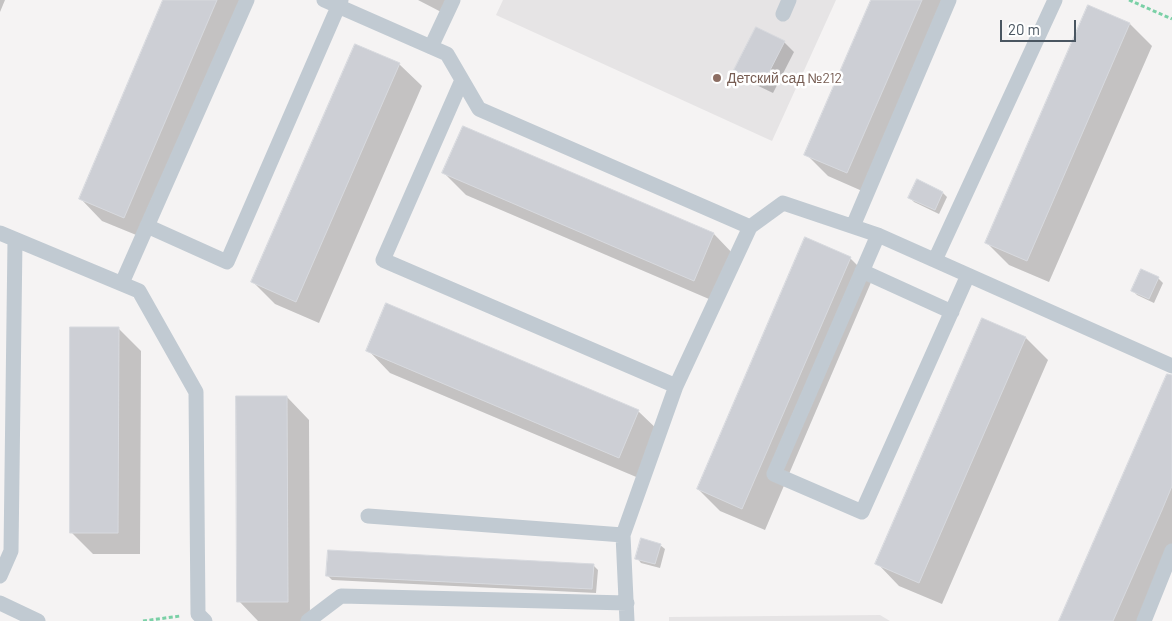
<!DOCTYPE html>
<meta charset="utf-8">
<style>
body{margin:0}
#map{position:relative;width:1172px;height:621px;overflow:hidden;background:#f5f3f3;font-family:Barlow,sans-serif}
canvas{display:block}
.scale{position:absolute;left:1000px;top:20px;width:76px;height:22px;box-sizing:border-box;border:2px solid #4a5661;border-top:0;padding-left:6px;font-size:15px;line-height:18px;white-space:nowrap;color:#4a5661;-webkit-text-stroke:4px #fff;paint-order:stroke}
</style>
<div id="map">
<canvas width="1172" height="621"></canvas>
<div class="scale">20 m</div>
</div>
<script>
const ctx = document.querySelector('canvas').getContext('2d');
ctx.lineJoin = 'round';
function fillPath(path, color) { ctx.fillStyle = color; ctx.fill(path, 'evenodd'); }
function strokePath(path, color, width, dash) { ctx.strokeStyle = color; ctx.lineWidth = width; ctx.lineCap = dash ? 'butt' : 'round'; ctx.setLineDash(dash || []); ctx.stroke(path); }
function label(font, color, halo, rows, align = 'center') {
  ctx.font = font + ' Barlow,sans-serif'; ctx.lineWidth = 5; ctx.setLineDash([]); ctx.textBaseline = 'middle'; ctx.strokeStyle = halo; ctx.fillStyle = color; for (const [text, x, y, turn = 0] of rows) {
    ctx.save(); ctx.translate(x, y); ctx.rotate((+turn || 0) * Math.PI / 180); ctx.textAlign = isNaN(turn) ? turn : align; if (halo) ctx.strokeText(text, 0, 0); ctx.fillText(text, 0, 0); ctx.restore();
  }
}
const education = new Path2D(`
 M503,0H836L772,141L496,15Z
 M880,615L890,621H669V617Z`);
const shadow = new Path2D(`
 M0,0H5L0,12Z
 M165,0H245L146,239L102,221L80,198Z
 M418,0H452L445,14Z
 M873,0H953L869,194L828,176L806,154Z
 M1089,6L1130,24L1152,46L1049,282L1009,265L986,242Z
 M784,42L794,52L773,93L746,80L736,70Z
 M399,64L422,86L319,323L275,304L253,282Z
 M463,128L714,234L736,257L716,302L466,195L444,173Z
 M943,193L947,197L939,214L914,202L910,198Z
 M850,258L872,280L765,530L720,511L698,489Z
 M1158,278L1163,283L1154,303L1137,295L1133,291Z
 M983,320L1026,338L1048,360L942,604L899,586L877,563Z
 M118,328L141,351L140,554H93L71,532Z
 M368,350L638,411L661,433L641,479L390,373Z
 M287,397L309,420L310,621H258L239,601Z
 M1172,400V559L1145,621H1061Z
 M660,545L665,549L660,568L641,563L637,558Z
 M593,565L598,570L596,593L332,580L328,576Z`);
const building = new Path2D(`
 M163,0H217L124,218L79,199Z
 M871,0H922L847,173L804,155Z
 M1088,5L1130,23L1027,261L985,243Z
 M756,27L785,41L763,84L734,70Z
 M355,44L400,63L296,302L251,282Z
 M463,126L714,233L694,281L442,173Z
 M917,179L943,192L935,210L908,198Z
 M805,237L851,257L742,509L697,489Z
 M1141,269L1159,277L1149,299L1131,291Z
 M386,303L639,410L619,458L366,351Z
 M982,318L1026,337L919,583L875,564Z
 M70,327H119L118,533H70Z
 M1167,374L1172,375V486L1162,510L1113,621H1059Z
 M236,396H287L288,602H237Z
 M641,538L661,544L655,564L635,559Z
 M328,550L594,564L592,589L326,576Z`);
const path = new Path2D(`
 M1129,0L1172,19
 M143,621L180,616`);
const lane = new Path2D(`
 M324,0L447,54L479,109L750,227L783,203L878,235L1172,366
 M783,14L789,0
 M431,47L453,0
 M462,80L383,260L676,386
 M147,226L227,262L341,0
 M853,226L949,0
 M0,233L139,291L196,392L198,614L205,621
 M878,235L774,474L862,512L968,275
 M935,260L1055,0
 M862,271L952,312
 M122,283L247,0
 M368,516L623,535
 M0,576L11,551L15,240
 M0,603L38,621
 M308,621L341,596L627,603
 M627,621L623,535L676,386L750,227
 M1144,621L1172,551`);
const markers = [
 [717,78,5,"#8d6e63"]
];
const educationNames = [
 ["Детский сад №212",727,78]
];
fillPath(education, '#e6e4e5');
fillPath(shadow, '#0003');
fillPath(building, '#cdcfd5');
strokePath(building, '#d7d9de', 1);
strokePath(path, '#7ad0a6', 3, [4, 2.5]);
strokePath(lane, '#c1cad2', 15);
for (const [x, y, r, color] of markers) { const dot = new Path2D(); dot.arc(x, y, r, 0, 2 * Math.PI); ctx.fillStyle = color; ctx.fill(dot); strokePath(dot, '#fff', 2); }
label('14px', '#785e54', '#fff', educationNames, 'left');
</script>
